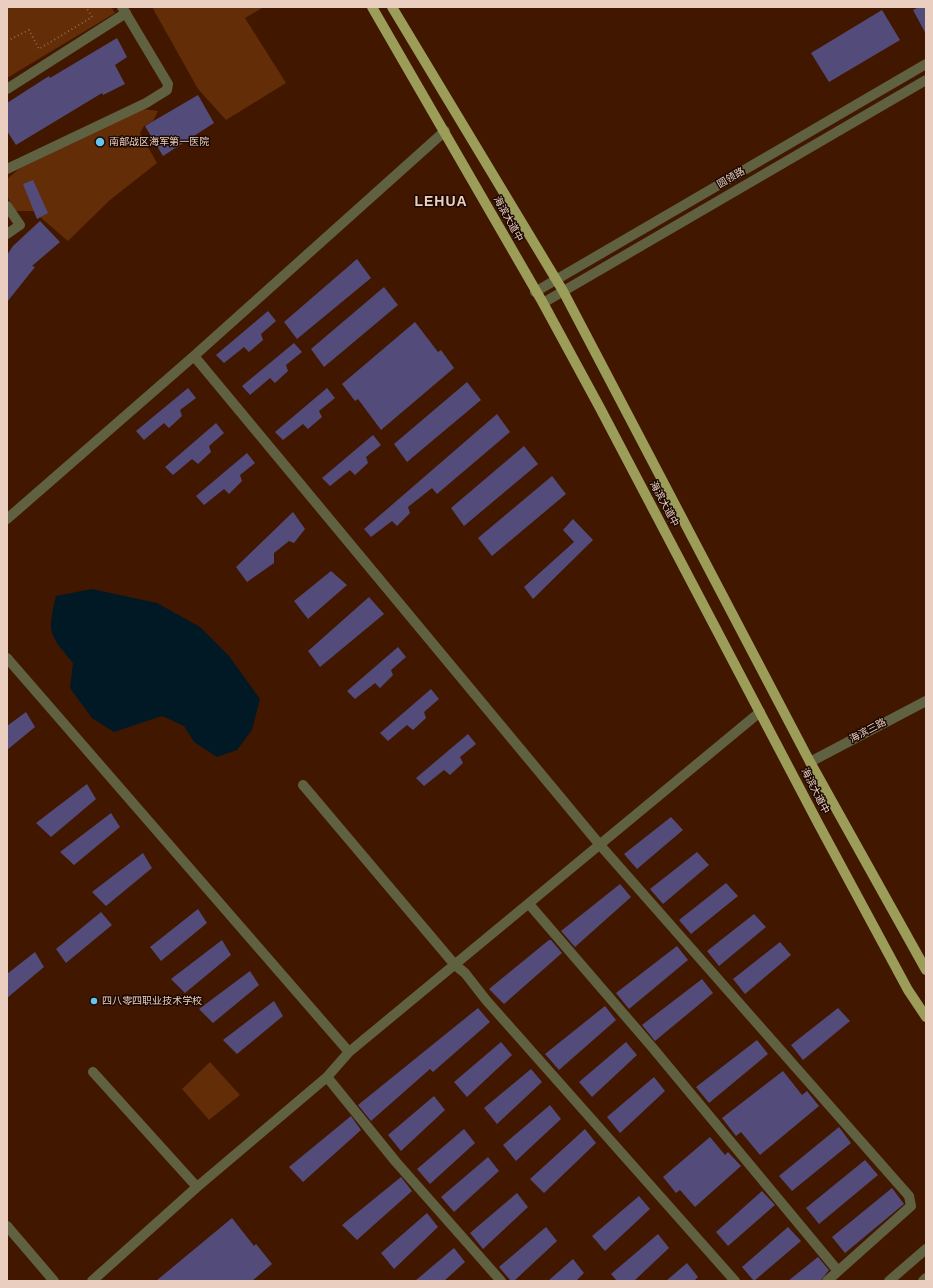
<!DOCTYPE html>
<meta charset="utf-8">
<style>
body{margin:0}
#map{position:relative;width:933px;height:1288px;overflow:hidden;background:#411700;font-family:Helvetica,sans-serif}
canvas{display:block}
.frame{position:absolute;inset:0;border:8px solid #eacec0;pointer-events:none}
</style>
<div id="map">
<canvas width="933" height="1288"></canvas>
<div class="frame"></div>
</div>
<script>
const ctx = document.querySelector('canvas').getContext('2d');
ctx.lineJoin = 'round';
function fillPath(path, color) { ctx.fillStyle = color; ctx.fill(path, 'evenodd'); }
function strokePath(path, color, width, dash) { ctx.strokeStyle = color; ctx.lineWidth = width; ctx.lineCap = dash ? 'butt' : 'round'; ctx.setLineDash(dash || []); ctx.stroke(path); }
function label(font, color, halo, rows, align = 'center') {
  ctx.font = font + ' Helvetica,"Noto Sans SC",sans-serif'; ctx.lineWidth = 3; ctx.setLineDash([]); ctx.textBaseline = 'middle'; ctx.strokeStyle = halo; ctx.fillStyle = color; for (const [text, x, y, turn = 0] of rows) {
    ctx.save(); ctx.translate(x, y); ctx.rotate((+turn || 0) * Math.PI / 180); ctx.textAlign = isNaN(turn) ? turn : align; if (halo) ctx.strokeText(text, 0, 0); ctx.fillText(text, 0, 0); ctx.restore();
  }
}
const green = new Path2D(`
 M7,7H111L115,13L7,78Z
 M152,7H264L245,18L286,83L226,120L198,89Z
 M143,109L158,111L153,121L144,126L140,133L157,163L110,200L68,241L33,211H14L7,195V179L19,169Z
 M210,1062L240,1095L209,1120L182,1089Z`);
const water = new Path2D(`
 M92,589L157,603L200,627L229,656L260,699L252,730L237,750L217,757L194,742L184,726L162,716L114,732L92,718L70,688L73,663C49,634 47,634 56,596Z`);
const building = new Path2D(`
 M919,7H926V34L913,10Z
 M882,10L900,40L829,82L811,53Z
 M117,38L127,57L115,65L125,84L103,95L102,93L16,145L7,131V103L49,76L50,78Z
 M198,95L214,123L163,156L145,126Z
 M33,180L48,213L37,219L23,184Z
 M40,221L60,242L32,266L35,267L7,302V255L13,246Z
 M357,259L371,278L297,339L284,322Z
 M384,287L398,305L324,367L311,349Z
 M268,311L276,321L261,334L263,340L249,352L244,347L224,363L216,355Z
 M415,322L438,352L441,350L454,368L381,430L358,399L355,401L342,384Z
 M294,343L302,352L286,365L288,371L275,383L270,378L250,395L242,386Z
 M467,382L481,400L407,462L394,444Z
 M188,388L196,398L180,410L182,416L169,428L164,423L144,440L136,431Z
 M327,388L335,398L319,411L322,417L308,429L303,424L283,440L275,432Z
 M497,414L510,432L437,494L432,488L408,507L410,513L397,526L392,521L371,537L364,529Z
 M216,423L224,433L209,446L211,452L198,464L192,459L173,475L165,467Z
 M373,435L381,445L366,457L368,463L355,475L350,470L330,486L322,478Z
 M524,446L538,464L464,526L451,508Z
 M247,453L255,463L240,475L242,481L229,494L224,489L204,505L196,496Z
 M552,476L566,494L492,556L478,538Z
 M293,512L305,529L294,543L289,541L274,553V563L247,582L236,567Z
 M573,519L593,540L533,599L524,587L574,542L563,530Z
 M331,571L347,585L308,619L294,601Z
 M369,597L384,614L320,667L308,651Z
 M398,647L406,657L391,670L393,675L380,688L375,683L355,699L347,691Z
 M431,689L439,699L424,712L426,718L413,730L407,725L388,741L380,733Z
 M26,712L35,727L7,750V726Z
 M468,734L476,744L460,757L463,763L450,775L444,770L424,786L416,778Z
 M87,784L96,799L51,837L36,823Z
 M111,813L120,827L74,865L60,852Z
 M671,817L683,830L637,869L624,854Z
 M697,852L709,865L663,904L650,889Z
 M143,853L152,868L106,906L92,892Z
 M726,883L738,896L691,934L679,920Z
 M620,884L631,897L575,947L561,931Z
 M198,909L207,923L161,961L150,947Z
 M101,912L112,925L66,963L56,949Z
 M754,914L766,927L719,966L707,951Z
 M222,940L231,955L185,993L171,979Z
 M549,940H551L562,953L504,1004L489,989Z
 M780,942L791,955L745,994L733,979Z
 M677,946L688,960L629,1009L616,993Z
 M35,952L44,967L7,998V974Z
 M250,971L259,985L213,1023L199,1009Z
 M702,979L713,993L655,1041L642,1025Z
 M274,1001L283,1016L237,1054L223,1040Z
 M605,1006L616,1020L559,1070L545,1054Z
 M478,1008L490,1022L433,1072L430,1069L371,1121L358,1105Z
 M838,1008L850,1021L803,1060L791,1045Z
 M757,1040L768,1054L709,1103L696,1087Z
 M501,1042L512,1055L467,1097L454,1082Z
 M626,1042L637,1055L592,1097L579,1082Z
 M531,1069L542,1082L497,1124L484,1108Z
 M783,1071L802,1095L807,1091L819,1106L760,1155L741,1132L736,1136L722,1118Z
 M654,1077L665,1091L620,1133L607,1117Z
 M434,1096L445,1110L401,1151L388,1135Z
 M550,1105L561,1119L516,1161L503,1145Z
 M351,1116L361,1130L303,1182L289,1167Z
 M839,1127L851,1143L792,1191L779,1176Z
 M464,1129L475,1143L430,1184L417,1169Z
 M585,1129L596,1143L544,1193L530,1179Z
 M710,1137L725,1155L728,1152L741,1166L695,1207L680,1190L676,1193L663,1177Z
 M488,1157L499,1171L454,1212L441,1197Z
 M865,1160L878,1175L819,1224L806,1208Z
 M401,1177L412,1191L357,1240L342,1225Z
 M892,1188L904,1204L845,1253L832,1237Z
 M762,1191L775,1205L728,1246L716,1232Z
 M517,1193L528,1207L483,1249L470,1233Z
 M639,1196L650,1209L605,1251L592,1236Z
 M427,1213L438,1227L394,1269L381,1253Z
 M232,1218L254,1246L256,1244L272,1264L252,1281H156Z
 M546,1227L557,1241L514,1281H511L499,1267Z
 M788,1227L801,1241L754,1281L742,1267Z
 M658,1234L669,1248L634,1281H617L611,1274Z
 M454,1248L465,1262L444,1281H415Z
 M818,1257L829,1270L821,1280L788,1281Z
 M573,1259L584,1273L576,1281H548Z
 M687,1263L698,1277L694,1281H666Z`);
const path = new Path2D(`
 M7,41L29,30L39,49L92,17L86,7`);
const minor = new Path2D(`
 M7,89L126,13
 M7,169L146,103L167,90L168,84L122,7
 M7,206L20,225L7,234
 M535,292L926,64
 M543,303L926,80
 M194,356L600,845L909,1196L911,1206L827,1281
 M7,519L194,356L445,131
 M7,658L349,1052
 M810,762L926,701
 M303,785L455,965L465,973L486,1000L735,1281
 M529,904L652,1047L838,1271
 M93,1072L197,1187
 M327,1077L396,1162L501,1281
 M7,1226L54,1281
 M92,1281L197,1187L327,1077L349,1052L760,712
 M889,1281L926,1249
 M923,1281L926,1278`);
const major = new Path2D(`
 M372,7L543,303L600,408L819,825L908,990L926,1017
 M392,7L563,291L810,762L926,970`);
const markers = [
 [100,142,5,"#66c4ef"],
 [94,1001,4,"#66c4ef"]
];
const poiNames = [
 ["南部战区海军第一医院",109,142],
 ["四八零四职业技术学校",102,1001]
];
const streetNames = [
 ["圆领路",731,178,-30],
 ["海滨大道中",508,219,61],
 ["海滨大道中",664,504,62],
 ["海滨三路",868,731,-28],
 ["海滨大道中",815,791,63]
];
const districtNames = [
 ["LEHUA",441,202]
];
fillPath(green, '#632d08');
fillPath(water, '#001925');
fillPath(building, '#534c7a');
strokePath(path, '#8b6754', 2, [1, 3]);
strokePath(minor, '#606141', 10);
strokePath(major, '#9b9d59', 10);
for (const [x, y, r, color] of markers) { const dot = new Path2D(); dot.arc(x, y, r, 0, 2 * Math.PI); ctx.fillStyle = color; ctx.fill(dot); strokePath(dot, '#1b0902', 1.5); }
label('10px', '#eacec0', '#1b0902', poiNames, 'left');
label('10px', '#eacec0', '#1b0902', streetNames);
ctx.letterSpacing = '1px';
label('bold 14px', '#eacec0', '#1b0902', districtNames);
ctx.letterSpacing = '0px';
</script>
